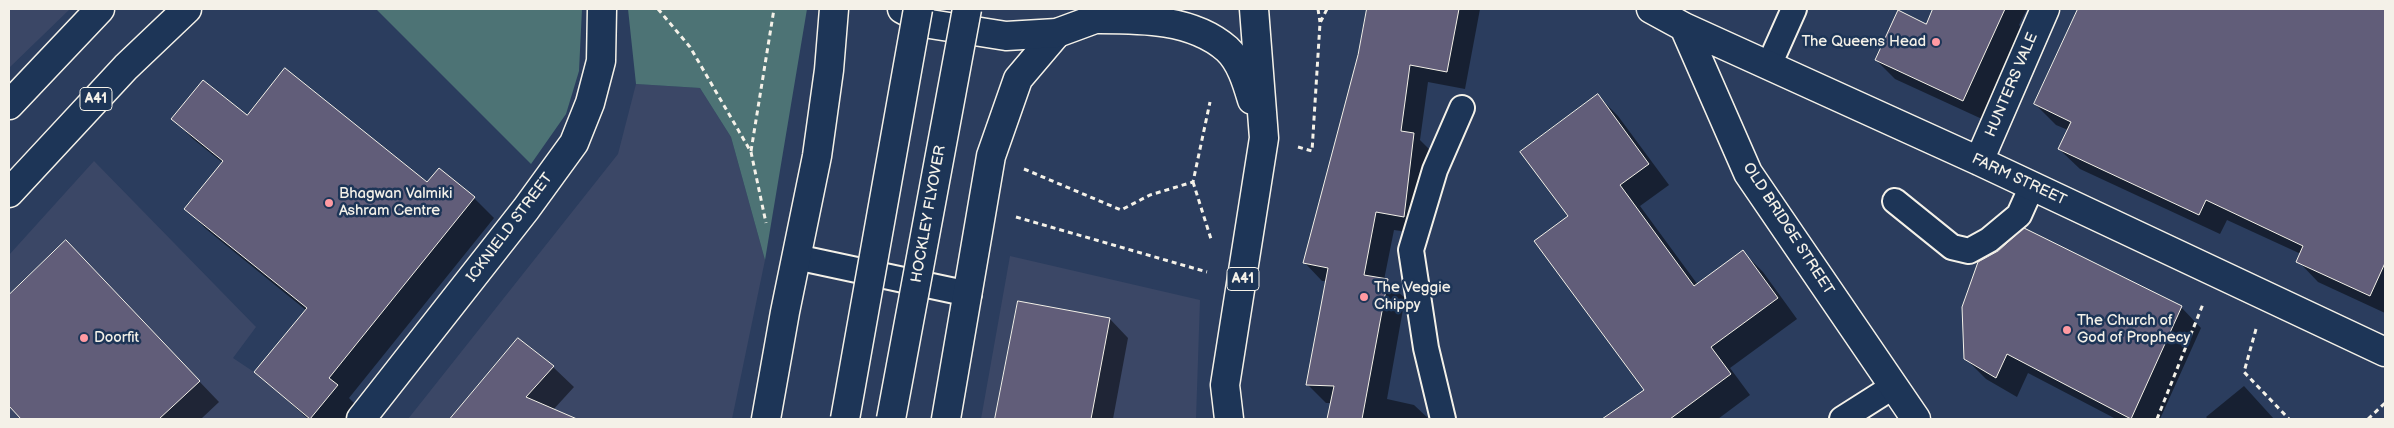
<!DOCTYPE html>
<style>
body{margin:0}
#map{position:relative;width:2394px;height:428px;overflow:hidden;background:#2b3d5e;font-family:"Balsamiq Sans",sans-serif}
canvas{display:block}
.frame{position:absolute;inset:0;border:10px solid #f4f1e8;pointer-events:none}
</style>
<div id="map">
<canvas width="2394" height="428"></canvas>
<div class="frame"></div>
</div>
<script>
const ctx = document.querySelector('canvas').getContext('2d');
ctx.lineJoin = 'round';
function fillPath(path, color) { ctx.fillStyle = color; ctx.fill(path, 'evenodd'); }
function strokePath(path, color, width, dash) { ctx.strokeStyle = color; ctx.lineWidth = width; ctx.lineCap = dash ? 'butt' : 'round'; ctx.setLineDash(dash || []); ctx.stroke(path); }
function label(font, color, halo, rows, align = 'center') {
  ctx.font = font + ' "Balsamiq Sans",sans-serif'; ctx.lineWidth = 5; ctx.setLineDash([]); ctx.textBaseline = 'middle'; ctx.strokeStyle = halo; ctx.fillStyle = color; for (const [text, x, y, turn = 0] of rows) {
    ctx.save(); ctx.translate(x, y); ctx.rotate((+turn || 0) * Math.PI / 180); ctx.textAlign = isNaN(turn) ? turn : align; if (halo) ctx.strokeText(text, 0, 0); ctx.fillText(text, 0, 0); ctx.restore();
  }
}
const built = new Path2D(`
 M9,9H70L9,68Z
 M636,84L700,88L731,137L765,260L732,419H408L618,154Z
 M94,161L256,327L233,358L254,372L310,419H9V255Z
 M1010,256L1200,300L1196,419H981Z`);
const green = new Path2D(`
 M376,9H582L579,71L566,114L531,164Z
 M628,9H807L765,260L731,137L700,88L636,84Z`);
const shadow = new Path2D(`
 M1368,9H1480L1465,89L1428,82L1420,140L1432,152L1422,234L1394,230L1384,280L1405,298L1387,399L1414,405L1429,419H1328L1332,403H1326L1308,385L1326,281H1322L1304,262L1359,55Z
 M1934,9H2027L2019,25L2023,29L1982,119L1895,79L1876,60L1926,25Z
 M2080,9H2385V313L2318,282L2298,261L2301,254L2227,220L2220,234L2080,169L2059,149L2068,130L2056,125L2035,104Z
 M1598,96L1618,116L1669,185L1640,206L1698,285L1743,252L1763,272L1797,319L1730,368L1750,395L1718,419H1605L1645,390L1569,217Z
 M247,116L427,184L439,170L474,198L494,218L349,398L357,406L346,419H308L256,372L307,311L206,229L186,209L223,163L193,139L173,119Z
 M66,242L219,402L201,419H23L9,405V296Z
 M1019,302L1110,319L1128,338L1113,419H997Z
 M2181,307L2201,328L2160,419H2116L2028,373L2017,397L1986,379L1965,358Z
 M518,339L553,367L574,387L553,410L577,419H452Z
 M2244,386L2274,419H2208L2206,417Z`);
const building = new Path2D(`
 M1367,9H1459L1447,72L1410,65L1401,131L1414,133L1404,217L1376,212L1364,275L1388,279L1362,419H1327L1334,386L1306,385L1328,268L1303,263L1358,55Z
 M1933,9H2005L1963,101L1875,60L1898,10L1926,24Z
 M2078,9H2385V263L2370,296L2296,262L2303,246L2206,200L2199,215L2058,149L2071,122L2034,104Z
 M285,68L427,182L439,168L475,197L329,378L338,385L310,419L254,372L307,308L184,209L223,161L171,119L203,80L247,115Z
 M1598,94L1649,164L1620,185L1694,286L1743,250L1778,298L1711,347L1731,374L1670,419H1602L1644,390L1534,241L1568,216L1520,152Z
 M2024,228L2182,306L2131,419L2007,354L1996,378L1964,359L1962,307L1978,262L1998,251Z
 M66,240L200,381L159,419H21L9,406V295Z
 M1018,301L1110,318L1091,419H995Z
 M518,338L554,366L526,397L577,419H450Z`);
const path = new Path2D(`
 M658,9L690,47L751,152L766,223
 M1318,9L1320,22
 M1298,147L1312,151L1320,23L1327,9
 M751,151L774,9
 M1024,169L1121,210L1150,195L1193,182L1210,102
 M1193,182L1211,239
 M1016,217L1207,272
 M2256,329L2244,372L2289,419
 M2157,419L2203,304
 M2368,419L2385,403`);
const lane = new Path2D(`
 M1769,65L1794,9
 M1895,201L1952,247L1969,251L1989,240L2019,215L2032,186
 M796,257L969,294
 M1443,419L1426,348L1411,250L1435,170L1462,108
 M1842,419L1894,386`);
const street = new Path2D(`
 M1651,9L1684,27L1979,161L2385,352
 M1684,27L1748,173L1916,419
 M1979,161L2045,9
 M361,419L526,209L574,143L590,103L601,61L602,9`);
const secondary = new Path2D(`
 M766,419L785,312L817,156L829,70L834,9
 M946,419L991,156L1018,79L1057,33`);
const highway = new Path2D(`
 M902,9L930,24L1006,36L1057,33L1095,19L1107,9
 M1095,19C1138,19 1192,18 1227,49C1241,62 1247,83 1252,100
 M9,105L100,9
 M9,193L126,67L187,9
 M1229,419L1225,385L1264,138L1254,9`);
const secondaryBridge = new Path2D(`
 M845,419L918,9
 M891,419L967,9`);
const markers = [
 [1936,42,5,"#ff9aa2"],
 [329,203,5,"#ff9aa2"],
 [1364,297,5,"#ff9aa2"],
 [2067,330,5,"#ff9aa2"],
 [84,338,5,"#ff9aa2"]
];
const shields = [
 [96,99,32],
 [1243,279,32]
];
const shieldNames = [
 ["A41",96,99],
 ["A41",1243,279]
];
const poiNames = [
 ["The Queens Head",1926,42,"right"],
 ["Bhagwan Valmiki",339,194],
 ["Ashram Centre",339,211],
 ["The Veggie",1374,288],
 ["Chippy",1374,305],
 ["The Church of",2077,321],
 ["God of Prophecy",2077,338],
 ["Doorfit",94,338]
];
const streetNames = [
 ["HUNTERS VALE",2012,85,-67],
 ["FARM STREET",2019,180,25],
 ["HOCKLEY FLYOVER",929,214,-80],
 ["ICKNIELD STREET",510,228,-53],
 ["OLD BRIDGE STREET",1788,229,57]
];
fillPath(built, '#3b4766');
fillPath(green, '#4d7375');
fillPath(shadow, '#0007');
fillPath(building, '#615d79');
strokePath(building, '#f4f1e8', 1);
strokePath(lane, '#f4f1e8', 28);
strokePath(street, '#f4f1e8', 31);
strokePath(secondary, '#f4f1e8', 31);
strokePath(highway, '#f4f1e8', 31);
strokePath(path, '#f4f1e8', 3, [5, 4]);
strokePath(lane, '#1d3557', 24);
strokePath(street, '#1d3557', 28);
strokePath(secondary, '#1d3557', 28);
strokePath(highway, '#1d3557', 28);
strokePath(secondaryBridge, '#f4f1e8', 31, []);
strokePath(secondaryBridge, '#1d3557', 28);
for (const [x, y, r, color] of markers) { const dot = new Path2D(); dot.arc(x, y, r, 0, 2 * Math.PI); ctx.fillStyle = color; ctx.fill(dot); strokePath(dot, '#1d3557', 2); }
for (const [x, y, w] of shields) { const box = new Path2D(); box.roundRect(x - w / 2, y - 11.5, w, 23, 4); ctx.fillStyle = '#1d3557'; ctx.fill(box); strokePath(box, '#f4f1e8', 1); }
label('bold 14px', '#f4f1e8', null, shieldNames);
label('15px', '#f4f1e8', '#1d3557', poiNames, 'left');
label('15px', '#f4f1e8', '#1d3557', streetNames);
</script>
